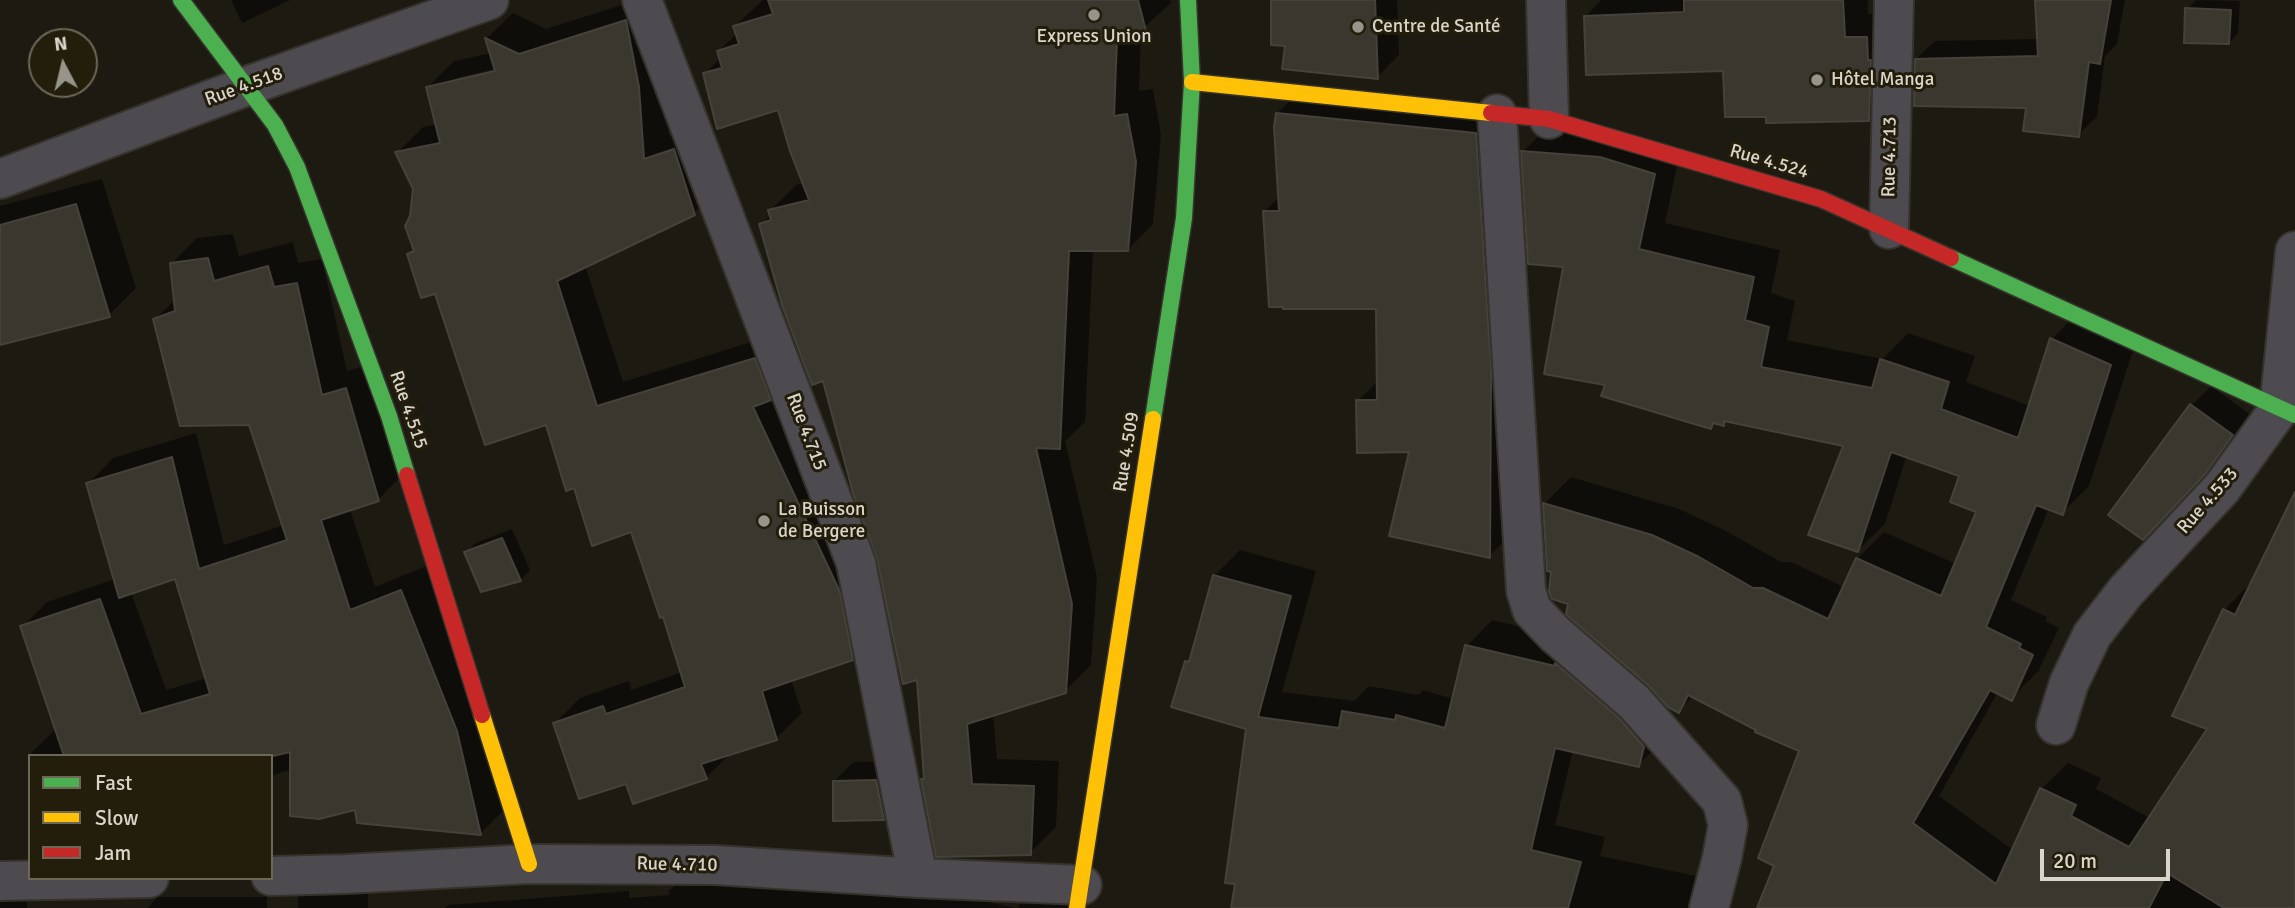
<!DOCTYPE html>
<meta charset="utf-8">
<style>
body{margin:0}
#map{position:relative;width:2295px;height:908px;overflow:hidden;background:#1d1a11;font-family:Signika,sans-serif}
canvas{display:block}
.legend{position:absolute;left:28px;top:754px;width:245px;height:126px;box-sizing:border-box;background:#231d0b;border:2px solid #6c6757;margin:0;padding:9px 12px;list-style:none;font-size:21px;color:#d9d5ca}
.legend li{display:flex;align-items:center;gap:14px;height:35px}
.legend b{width:35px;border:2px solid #6c6757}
.north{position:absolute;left:28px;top:28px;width:70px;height:70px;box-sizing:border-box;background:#231d0b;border:2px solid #6c6757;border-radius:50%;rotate:353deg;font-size:19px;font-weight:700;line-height:28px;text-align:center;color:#d9d5ca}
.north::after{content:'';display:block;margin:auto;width:24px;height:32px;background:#979489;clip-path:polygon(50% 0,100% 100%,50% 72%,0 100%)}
.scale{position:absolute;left:2040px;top:849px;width:130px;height:32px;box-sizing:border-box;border:4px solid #d9d5ca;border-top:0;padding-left:9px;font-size:21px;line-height:24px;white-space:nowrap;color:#d9d5ca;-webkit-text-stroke:5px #231d0b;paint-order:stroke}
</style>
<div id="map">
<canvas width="2295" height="908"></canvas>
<ul class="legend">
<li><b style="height:9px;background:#4caf50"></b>Fast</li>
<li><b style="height:9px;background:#ffc107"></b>Slow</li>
<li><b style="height:9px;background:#c62828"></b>Jam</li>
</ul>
<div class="north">N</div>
<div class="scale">20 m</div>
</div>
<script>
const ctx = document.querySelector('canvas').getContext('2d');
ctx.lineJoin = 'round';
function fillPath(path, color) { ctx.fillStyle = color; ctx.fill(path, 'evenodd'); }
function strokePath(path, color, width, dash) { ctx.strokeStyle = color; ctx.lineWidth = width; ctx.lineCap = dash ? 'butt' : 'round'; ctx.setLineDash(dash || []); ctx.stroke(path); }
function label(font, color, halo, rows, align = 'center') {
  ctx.font = font + ' Signika,sans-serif'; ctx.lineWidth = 6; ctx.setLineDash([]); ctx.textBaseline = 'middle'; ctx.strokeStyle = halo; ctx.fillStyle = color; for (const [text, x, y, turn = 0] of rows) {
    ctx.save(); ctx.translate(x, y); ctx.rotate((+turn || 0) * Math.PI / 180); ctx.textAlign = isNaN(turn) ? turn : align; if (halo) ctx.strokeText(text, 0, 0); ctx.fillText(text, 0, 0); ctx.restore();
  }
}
const shadow = new Path2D(`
 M231,0H290L242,23Z
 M637,0L664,60L669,135L699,124L719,188L694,213L585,265L623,382L780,333L878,633L852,658L791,679L802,713L776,738L731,753L706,778L627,782L555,723L580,698L629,681L631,690L682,672L664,614L632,530L575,486L547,423L436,291L409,254L415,249L412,216L414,189L397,153L423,127L437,124L428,87L454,61L492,53L487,38L513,13L546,29ZM504,67V70L456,82V78Z
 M1170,0L1171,3L1141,30L1139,91L1153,89L1161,135L1153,224L1128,250H1093L1085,422L1065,441L1097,577L1091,665L1065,691L993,714L997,759L1059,761L1056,827L1030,853L923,779L926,776L919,678L879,558L825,379L761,225L771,214L770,211L796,185L804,183L779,108L705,73L721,58L719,51L737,33L735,26L763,0Z
 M1272,0H1397L1399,55L1377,77L1287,44Z
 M1601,0H1868V14L1891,13L1893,95L1868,119L1768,115L1724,69L1586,16Z
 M2037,0H2125L2117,44L2105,56L2097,117L2078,135L2028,106L1916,59L1935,41L2039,39Z
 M2196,0L2240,1L2238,33L2229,43L2187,9Z
 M1301,90L1499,110L1513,533L1489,556L1412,450L1358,401L1378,381V307L1265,211L1280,196L1277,113Z
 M1550,125L1681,147L1665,223L1780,250L1771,293L1795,301L1787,340L1883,359L1908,333L1975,356L1966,382L2030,406L2052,339L2078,312L2137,338L2089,486L2062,513L2049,508L2011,600L2047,617L2045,621L2059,628L2038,672L2011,698L1998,692L1939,796L2013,850L2041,789L2068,763L2101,778L2096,789L2150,818L2210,728L2224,610L2251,583L2295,496V908H1759L1777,866L1801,750L1693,696L1679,710L1570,603L1553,570L1544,504L1571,477L1679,509L1726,531L1781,562H1791L1844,587L1857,559L1884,532L1956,564L1978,511L1962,475L1907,455L1885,524L1858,550L1845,445L1727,420L1723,424L1716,422L1710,427L1607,384L1523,151Z
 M102,179L136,288L109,315L0,340V206Z
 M233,234L239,256L293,242L298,263L322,259L347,371L371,364L403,474L378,500L350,509L375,587L426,566L505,809L480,834L356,808L292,769L271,776V756H32L31,753L57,728L22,627L47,602L115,579L88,484L113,458L196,433L224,545L284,525L250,424L154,320L176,299L172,263L197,238ZM176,577L207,678L166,690L131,592Z
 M2211,386L2251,415L2224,453L2162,519L2110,514L2192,405Z
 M512,529L530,570L521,580L482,590L466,553L476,543Z
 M1240,550L1316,571L1282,692L1354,701L1369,686L1419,695L1423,690L1454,699L1467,646L1492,620L1580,641L1664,740L1638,765L1573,750L1555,825L1605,837L1600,856L1701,877L1694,908H1232L1238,883L1248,728L1187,662L1192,656L1214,576Z
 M895,761L903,800L884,819L834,781L854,762Z
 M695,865L919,888L962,900L965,897L1016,908H445L448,905L629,891V898L669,895V891Z
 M368,877V908H298V898L317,879Z
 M1045,879L1071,908H1018L1019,905Z
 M158,897H267V908H147Z
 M0,900H27V908H0Z`);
const building = new Path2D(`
 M768,0H1138L1146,31L1117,39L1114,116L1127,114L1136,162L1128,251H1069L1060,449L1036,448L1072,604L1066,693L967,724L972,784L1034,786L1031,855L936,857L921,779H924L917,680L903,684L877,559L853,493L823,381L812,385L782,305L759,224L771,220L768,210L809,200L790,151L778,110L717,129L703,73L722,68L717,51L739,44L733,26L773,14Z
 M1271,0H1375L1378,79L1282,69L1285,46L1271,45Z
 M1684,0H1843L1845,37H1867L1868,60H1871L1869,121L1766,123V117H1725L1723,71L1586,75L1584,16L1684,12Z
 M2035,0H2111L2100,64L2089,62L2079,137L2023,131L2026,108L1914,106L1915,59L2038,56Z
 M2185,8L2231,10L2229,44L2184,43Z
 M626,20L639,87L644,159L674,149L695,215L557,281L597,406L755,358L771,400L753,407L840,592L853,660L762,691L777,740L701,764L707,779L633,804L626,784L579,799L553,723L603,706L606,714L685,687L663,617L660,618L631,532L592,546L574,488L566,491L546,425L485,445L435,294L421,298L407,254L414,251L405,226L410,216L413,189L395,152L440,143L426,87L495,71L485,38L519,54Z
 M1276,113L1476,133L1491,368L1490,558L1389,536L1409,452L1357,453L1356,400H1377L1376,309H1283V307H1269L1263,211H1279L1274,127Z
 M1521,151L1600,157L1655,174L1639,249L1754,277L1745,320L1769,327L1761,367L1872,388L1880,359L1949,382L1941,409L2018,438L2050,338L2111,365L2063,515L2036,505L1986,627L2021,644L2019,648L2033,655L2012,701L1990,690L1913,823L1996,884L2040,788L2076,805L2071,816L2129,847L2207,729L2172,716L2223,609L2235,615L2295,492V908H2224L2167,873L2149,908H1757L1774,866L1758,858L1799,751L1755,732L1756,730L1688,695L1679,713L1668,707L1648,685L1570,618L1566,614L1568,604L1552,599L1549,592L1551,572L1547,571L1543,503L1652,535L1699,557L1753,588H1763L1828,619L1856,558L1941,596L1976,512L1950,502L1959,476L1891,452L1858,552L1808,535L1843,446L1724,421V426L1713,423L1711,429L1601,396L1605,385L1544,374L1563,267L1528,264Z
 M76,204L110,317L0,345V225Z
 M208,258L214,281L268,266L274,287L297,283L322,395L346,388L379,501L321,520L350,610L401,590L457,731L481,835L357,823L355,810L319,819L290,816V752L273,756H64L20,626L100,599L141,714L210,694L175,579L119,598L86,483L172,457L199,569L287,540L249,425L180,426L153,319L175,311L170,263Z
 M2190,404L2233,435L2205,474L2143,540L2108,515Z
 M502,538L521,581L481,592L464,552Z
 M1213,575L1291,596L1258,717L1339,728L1342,711L1395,720L1396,715L1445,728L1465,645L1555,666V663L1619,718L1644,747L1639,767L1555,748L1531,850L1581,862L1568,908H1231L1235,884L1225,883L1246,729L1171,707L1185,661L1189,662Z
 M876,780L884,820L833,821V781Z`);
const street = new Path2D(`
 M642,0L856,563L918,878
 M1546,0L1549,119
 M1497,114L1526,591L1532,610L1555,634L1634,702L1722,801L1728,825L1722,858L1709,908
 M0,179L247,86L489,0
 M1889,229L1894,0
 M2056,725L2069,683L2092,635L2126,591L2222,488L2279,409L2295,251
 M271,876L346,874L529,864L715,865L918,878L1082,885
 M0,881L149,878`);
const fast = new Path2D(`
 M181,0L275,125L297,167L389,416L407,475
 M1951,258L2295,415
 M1153,419L1184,218L1192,82L1188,0`);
const slow = new Path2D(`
 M1192,82L1491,113
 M482,715L529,864
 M1077,908L1153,419`);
const jam = new Path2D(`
 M1491,113L1549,119L1821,199L1951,258
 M407,475L482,715`);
const markers = [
 [1094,15,7,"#979489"],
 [1358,27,7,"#979489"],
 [1817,80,7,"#979489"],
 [764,521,7,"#979489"]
];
const poiNames = [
 ["Centre de Santé",1372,27],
 ["Express Union",1094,37,"center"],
 ["Hôtel Manga",1831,80],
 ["La Buisson",778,510],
 ["de Bergere",778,532]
];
const streetNames = [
 ["Rue 4.518",244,87,-20],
 ["Rue 4.713",1890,157,-89],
 ["Rue 4.524",1769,162,16],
 ["Rue 4.515",408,410,71],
 ["Rue 4.715",806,432,69],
 ["Rue 4.509",1127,452,-81],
 ["Rue 4.533",2208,501,-49],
 ["Rue 4.710",677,865,1]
];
fillPath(shadow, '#0007');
fillPath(building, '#3a372f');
strokePath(building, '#45423b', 2);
strokePath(street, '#36332c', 42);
strokePath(fast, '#36332c', 19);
strokePath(slow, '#36332c', 19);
strokePath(jam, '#36332c', 19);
strokePath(street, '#4e4b50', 38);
strokePath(fast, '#4caf50', 16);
strokePath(slow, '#ffc107', 16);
strokePath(jam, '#c62828', 16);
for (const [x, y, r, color] of markers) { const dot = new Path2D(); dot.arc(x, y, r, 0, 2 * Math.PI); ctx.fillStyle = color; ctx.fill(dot); strokePath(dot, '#231d0b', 2.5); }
label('19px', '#d9d5ca', '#231d0b', poiNames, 'left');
label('19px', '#d9d5ca', '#231d0b', streetNames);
</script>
